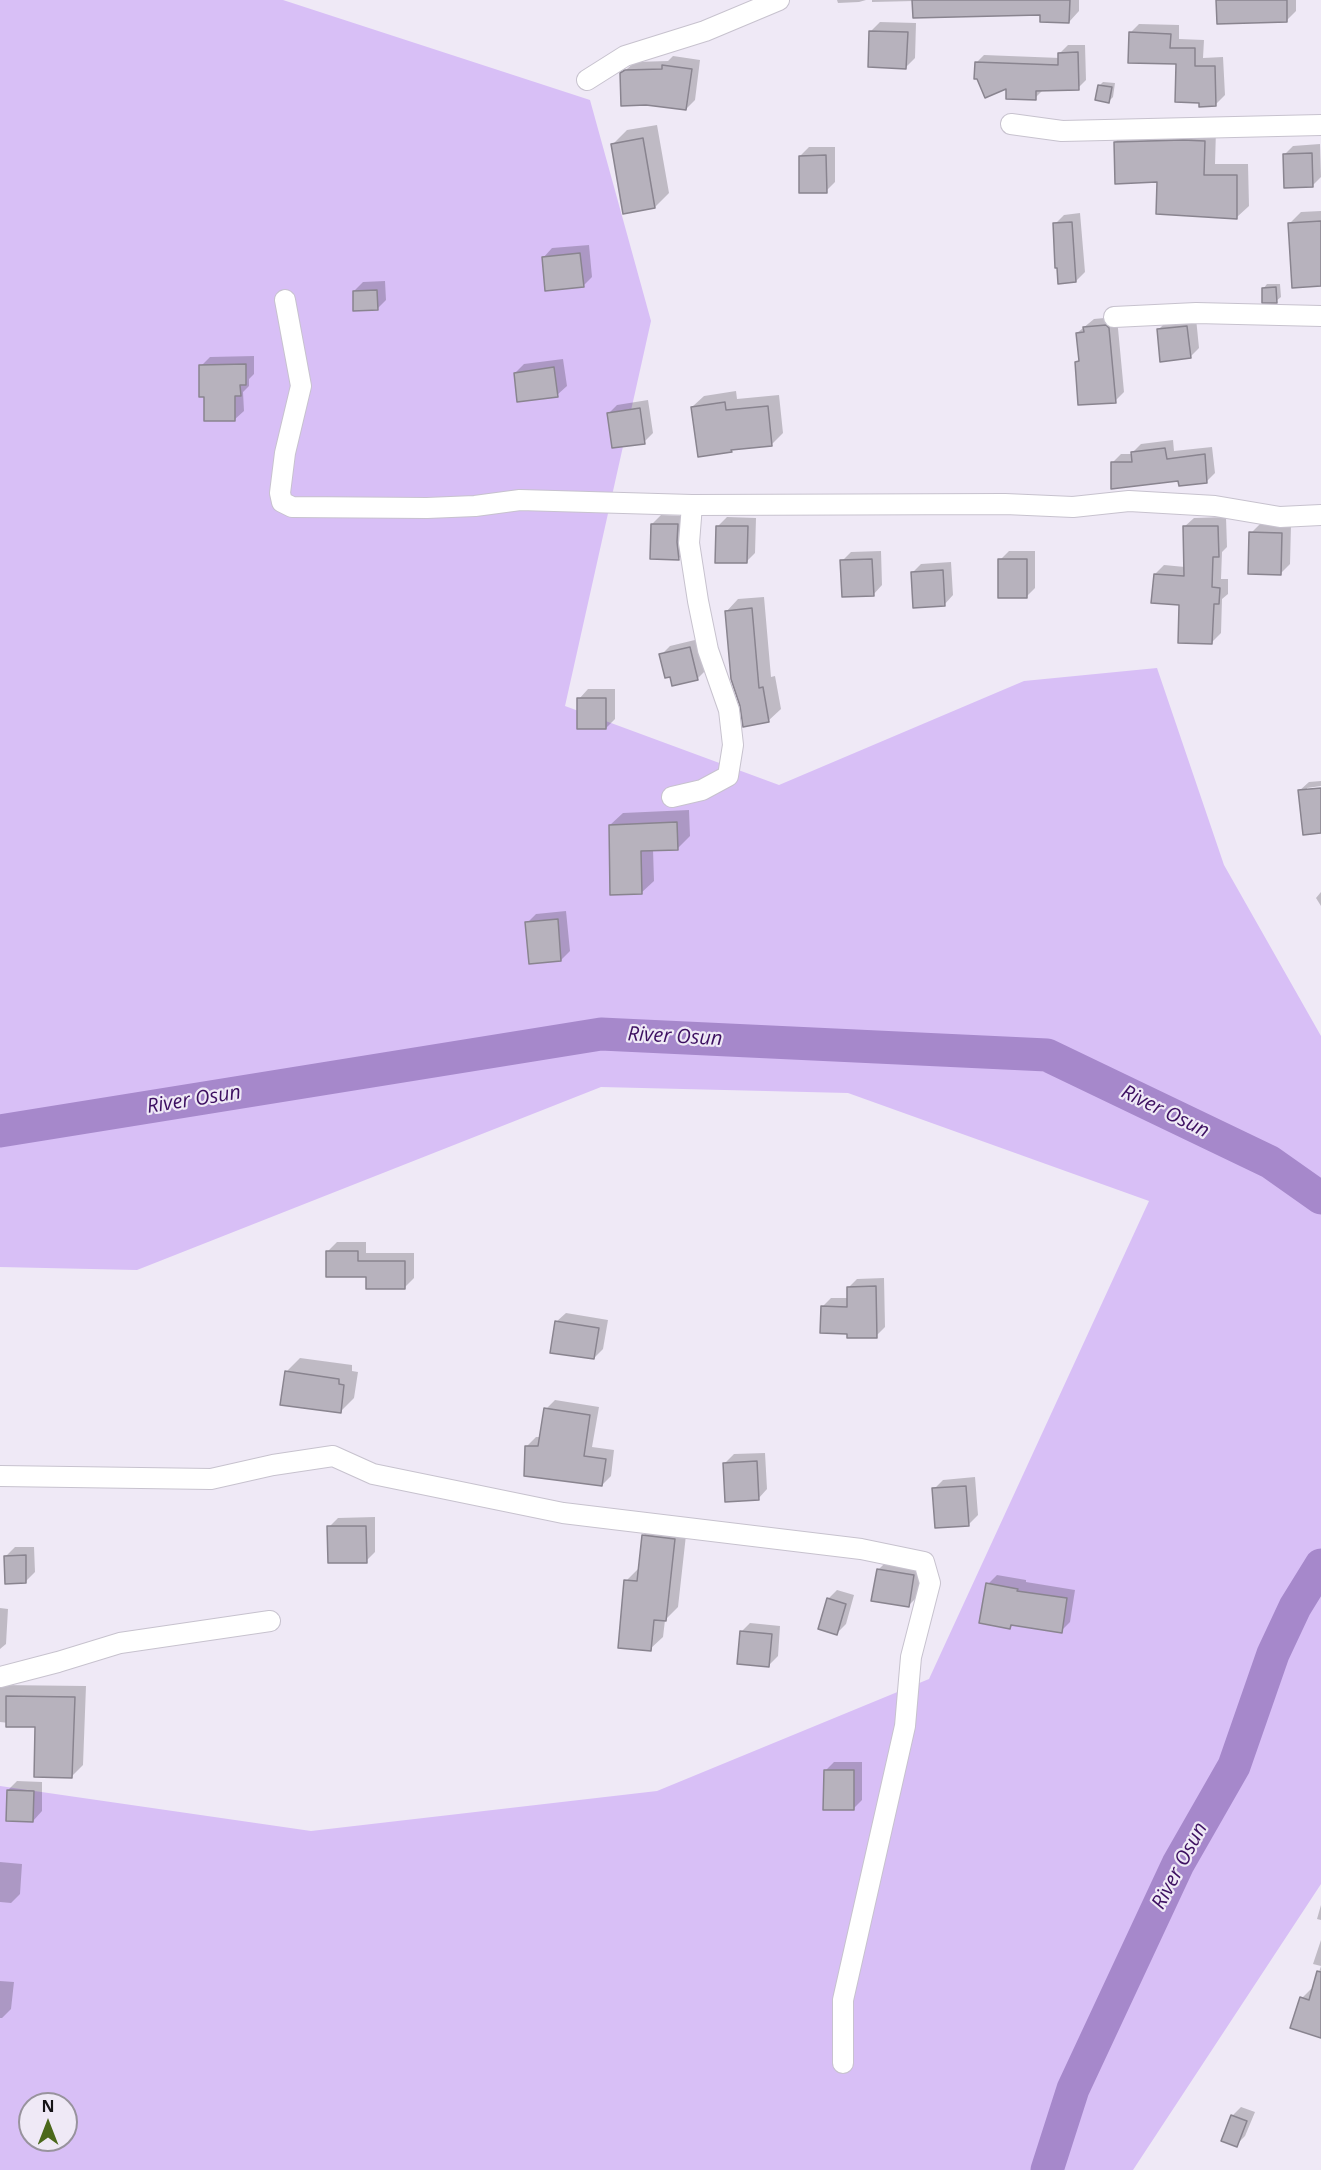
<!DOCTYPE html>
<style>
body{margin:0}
#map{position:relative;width:1321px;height:2170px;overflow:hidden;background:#efe9f6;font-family:"Open Sans",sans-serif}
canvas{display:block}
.north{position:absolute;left:18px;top:2092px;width:60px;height:60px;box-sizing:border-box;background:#efe9f6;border:2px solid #98939d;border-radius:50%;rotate:0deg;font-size:16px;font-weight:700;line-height:24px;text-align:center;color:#151317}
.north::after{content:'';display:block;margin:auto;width:21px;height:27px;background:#4b681b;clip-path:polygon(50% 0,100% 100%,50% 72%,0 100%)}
</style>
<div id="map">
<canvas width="1321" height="2170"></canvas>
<div class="north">N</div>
</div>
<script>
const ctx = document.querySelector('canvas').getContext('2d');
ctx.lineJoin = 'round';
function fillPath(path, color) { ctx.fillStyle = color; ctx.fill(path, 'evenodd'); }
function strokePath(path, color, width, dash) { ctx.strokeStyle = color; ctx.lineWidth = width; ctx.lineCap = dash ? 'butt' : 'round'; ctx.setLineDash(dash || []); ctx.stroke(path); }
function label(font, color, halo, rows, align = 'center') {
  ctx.font = font + ' "Open Sans",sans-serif'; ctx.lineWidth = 4.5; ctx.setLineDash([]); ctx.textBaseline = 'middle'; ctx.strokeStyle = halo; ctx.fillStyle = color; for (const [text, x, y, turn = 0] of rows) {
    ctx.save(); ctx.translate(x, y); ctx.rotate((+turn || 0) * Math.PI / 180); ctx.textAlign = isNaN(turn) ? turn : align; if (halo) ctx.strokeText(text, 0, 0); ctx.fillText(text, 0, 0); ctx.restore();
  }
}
const green = new Path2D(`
 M0,0H283L590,100L651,321L565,706L779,785L1024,681L1157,668L1224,865L1321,1036V1884L1133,2170H0V1786L311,1831L657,1791L929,1679L1149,1201L848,1093L601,1087L137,1270L0,1267ZM30,2104H66V2140H30Z`);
const shadow = new Path2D(`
 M837,0H866L859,2L838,3Z
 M872,0H1079V11L1069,22L1042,14L914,1L872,2Z
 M1218,0H1296V11L1287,20Z
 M880,22L916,23L915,58L906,67L871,31Z
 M1139,24L1179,25V39L1204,40L1203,58L1223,57L1225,95L1215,105L1177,63L1130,33Z
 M1068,45H1085L1086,80L1078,88L1043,90L1035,98L1008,87L976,63L984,55L1060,58V53Z
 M673,56L700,60L695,100L686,109L621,74L635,62L668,61Z
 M1103,82L1115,83L1113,97L1109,101L1099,86Z
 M657,125L669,193L655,207L613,144L627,130Z
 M1216,130L1215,164H1248L1249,206L1237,217L1158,181L1115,142L1127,131Z
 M1320,144L1321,177L1313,185L1284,155L1293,146Z
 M809,147H835V182L826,191L800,156Z
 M1321,211V285L1289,224L1301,212Z
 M1080,213L1085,272L1076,281L1058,266L1055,224L1064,215Z
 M589,245L592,277L583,286L543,258L552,248Z
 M385,281L386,300L377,309L354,291L363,282Z
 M1267,284H1280L1281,297L1276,301L1263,289Z
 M1115,317L1117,318L1124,392L1115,401L1077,362L1080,359L1077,333L1094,319Z
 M1196,318L1199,348L1190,357L1158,330L1167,321Z
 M254,356V374L249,379V386L243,392L244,411L234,420L206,395L201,366L210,357Z
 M563,359L567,386L557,395L515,373L524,364Z
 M736,391L737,399L779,395L783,433L771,445L734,448L731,451L692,407L704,396Z
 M648,400L653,433L644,442L608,414L617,405Z
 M1173,440L1174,451L1212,447L1215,473L1207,481L1179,480L1112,463L1121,454H1133V452L1141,444Z
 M661,515L687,516L688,549L679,558H651L652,524Z
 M727,517L756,518L755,553L746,562L718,526Z
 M1226,517L1227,547L1222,552L1221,579H1228V594L1222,599L1221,633L1212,642L1155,574L1164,565L1185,567L1184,527L1194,518Z
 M1260,524L1291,525L1290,564L1281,573L1251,533Z
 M881,551L882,585L873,595L842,561L851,552Z
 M1009,551H1035V588L1026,597L1000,560Z
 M951,562L953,595L944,605L912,573L921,564Z
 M764,597L771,677L775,676L781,709L768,721L726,612L738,599Z
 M699,639L706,670L697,679L671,676L661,655L670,646Z
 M588,689H615V719L606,728L579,699Z
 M1321,781V786L1307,788V791L1321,789V832L1299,791L1309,782Z
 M689,810L690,836L677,849H653L654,881L641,893L610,825L623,813Z
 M1321,892V906L1316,898Z
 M566,911L570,951L561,960L527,923L536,914Z
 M337,1242H366V1253H414V1278L405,1287L368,1275L328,1251Z
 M884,1278L885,1327L876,1336L849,1332L822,1307L831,1298H848V1288L857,1279Z
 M566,1313L608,1320L603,1349L594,1358L556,1322Z
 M300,1358L352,1365V1371L358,1372L354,1398L340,1412L286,1372Z
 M555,1400L599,1407L592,1447L614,1450L611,1476L602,1485L527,1446L536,1437H541L546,1409Z
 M765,1453L767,1489L758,1499L725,1463L734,1454Z
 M975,1477L978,1515L969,1524L934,1489L943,1480Z
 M375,1517V1552L366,1561L329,1527L338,1518Z
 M656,1522L687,1526L678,1607L665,1620L663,1637L650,1649L626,1581L639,1568L644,1535Z
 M15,1547H34L35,1572L26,1581L6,1556Z
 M887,1561L922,1567L917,1597L908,1606L878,1570Z
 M997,1575L1026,1580V1582L1075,1590L1070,1622L1061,1631L1013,1624L1010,1628L988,1584Z
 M837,1590L854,1595L846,1624L837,1633L828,1599Z
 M0,1608L8,1609L6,1644L0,1649Z
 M750,1623L780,1626L778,1656L769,1665L741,1632Z
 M0,1685L86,1686L83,1765L72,1776L37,1726L0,1722Z
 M834,1762H862V1800L853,1809L825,1771Z
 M17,1781L42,1782V1811L33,1821L8,1790Z
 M0,1862L22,1864L20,1894L11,1903L0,1902Z
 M1321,1905V1920L1317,1919Z
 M1321,1940V2036L1302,1998L1311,1989L1313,1990L1321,1966L1313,1964Z
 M0,1981L14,1982L11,2009L2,2018H0Z
 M1241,2107L1255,2112L1245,2136L1236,2145L1232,2116Z`);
const river = new Path2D(`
 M0,1131L601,1034L1047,1055L1270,1162L1321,1198
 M1047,2170L1073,2089L1178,1864L1234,1766L1273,1654L1295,1607L1321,1565`);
const building = new Path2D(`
 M912,0H1070L1069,23L1040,22V15L913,18Z
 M1216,0H1287V22L1217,24Z
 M869,31L908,32L906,69L868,67Z
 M1129,32L1171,34L1170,48H1195V66H1215L1216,106L1199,107V103L1175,102L1176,64L1128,63Z
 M1078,52L1079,90L1036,91V100L1006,99V89L985,98L977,79H974L975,62L1058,65V53Z
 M662,65L692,69L686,110L646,105L621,106L620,73L625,70L662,69Z
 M1098,85L1112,87L1109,103L1095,100Z
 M643,138L655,208L623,214L611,144Z
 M1183,140L1205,141L1204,175H1237V219L1156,214L1157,182L1115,184L1114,142Z
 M1312,153L1313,187L1284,188L1283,154Z
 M826,155L827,193H799V156Z
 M1321,221V286L1292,288L1288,223Z
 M1072,222L1076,282L1058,284L1057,268H1055L1053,223Z
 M580,253L584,287L545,291L542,257Z
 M1276,287L1277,303H1262V288Z
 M377,290L378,310L353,311V291Z
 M1106,325L1109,328L1116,403L1078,405L1075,362L1079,361L1076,333L1084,332L1083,327Z
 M1187,326L1191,358L1160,362L1157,329Z
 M246,364V385H240L241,396H235V421H204V397H199V365Z
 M554,367L558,397L517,402L514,373Z
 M725,402L726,410L768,406L772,446L731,450L732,452L698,457L691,407Z
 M640,408L645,444L612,448L607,413Z
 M1165,448L1167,459L1205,454L1207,483L1179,486L1178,481L1111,489V462H1132L1131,452Z
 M651,524H678L677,542L679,560L650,559Z
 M716,526H748L747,563H715Z
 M1183,526H1218L1219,557H1213L1212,587L1220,588L1219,604H1214L1212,644L1178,643L1179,605L1151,603L1154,574L1184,576Z
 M1249,532L1282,533L1281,575L1248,574Z
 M872,559L874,596L842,597L840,560Z
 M998,559H1027V598H998Z
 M943,570L945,606L913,608L911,572Z
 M752,608L759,688L763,687L769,722L743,727L740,706L731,679L725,611Z
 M690,647L698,680L672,686L670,677L665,678L659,654Z
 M577,698H606V729H577Z
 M1321,788V833L1303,835L1298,790Z
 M677,822L678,850L641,851L642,894L610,895L609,825Z
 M558,919L561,961L529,964L525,922Z
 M326,1251H358V1261H405V1289H366V1277H326Z
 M876,1286L877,1338H847V1334L820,1333L821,1306L847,1307V1287Z
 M555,1321L599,1328L594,1359L550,1353Z
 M285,1371L339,1379V1384L344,1385L341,1413L280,1405Z
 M544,1408L590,1415L584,1456L606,1459L602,1486L524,1476L525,1446H538Z
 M757,1461L759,1500L725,1502L723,1463Z
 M966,1486L969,1526L935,1528L932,1488Z
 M327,1526H366L367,1563H328Z
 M642,1535L675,1539L666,1621L654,1620L651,1651L618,1648L624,1580L637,1581Z
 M26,1555V1583L5,1584L4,1556Z
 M877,1569L914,1575L909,1607L871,1601Z
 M986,1583L1018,1589L1017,1591L1067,1598L1062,1633L1011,1625L1010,1629L979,1623Z
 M827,1598L846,1604L837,1635L818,1629Z
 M740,1631L772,1634L769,1667L737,1664Z
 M6,1696L75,1697L72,1778L34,1777L35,1727H6Z
 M824,1770H854V1810H823Z
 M7,1790L34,1791L33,1822L6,1821Z
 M1317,1971L1321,1972V2038L1290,2028L1300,1997L1309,2000Z
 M1231,2115L1247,2121L1237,2147L1221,2141Z`);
const minor = new Path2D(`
 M587,80L625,56L705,31L779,0
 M1011,124L1062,131L1321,125
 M285,300L301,386L285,453L280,493L282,502L292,507L427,508L475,506L520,500L692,505L1005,504L1073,507L1129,501L1215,506L1280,517L1321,515
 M1114,317L1196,313L1321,316
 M672,797L702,790L728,776L733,745L729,710L708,650L698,601L689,543L692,505
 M0,1476L211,1479L273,1465L333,1456L373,1474L563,1513L861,1549L924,1562L930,1583L911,1657L905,1726L843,2000V2063
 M0,1677L58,1662L120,1643L270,1621`);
const waterNames = [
 ["River Osun",675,1037,3],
 ["River Osun",194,1100,-9],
 ["River Osun",1165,1112,26],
 ["River Osun",1180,1866,-62]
];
fillPath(green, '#d8bff6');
fillPath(shadow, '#0003');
strokePath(river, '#a688cb', 33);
fillPath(building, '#b7b2bd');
strokePath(building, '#89848f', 1.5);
strokePath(minor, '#c7c2ce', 22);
strokePath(minor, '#fff', 20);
label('italic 20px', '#3d1061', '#efe9f6', waterNames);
</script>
